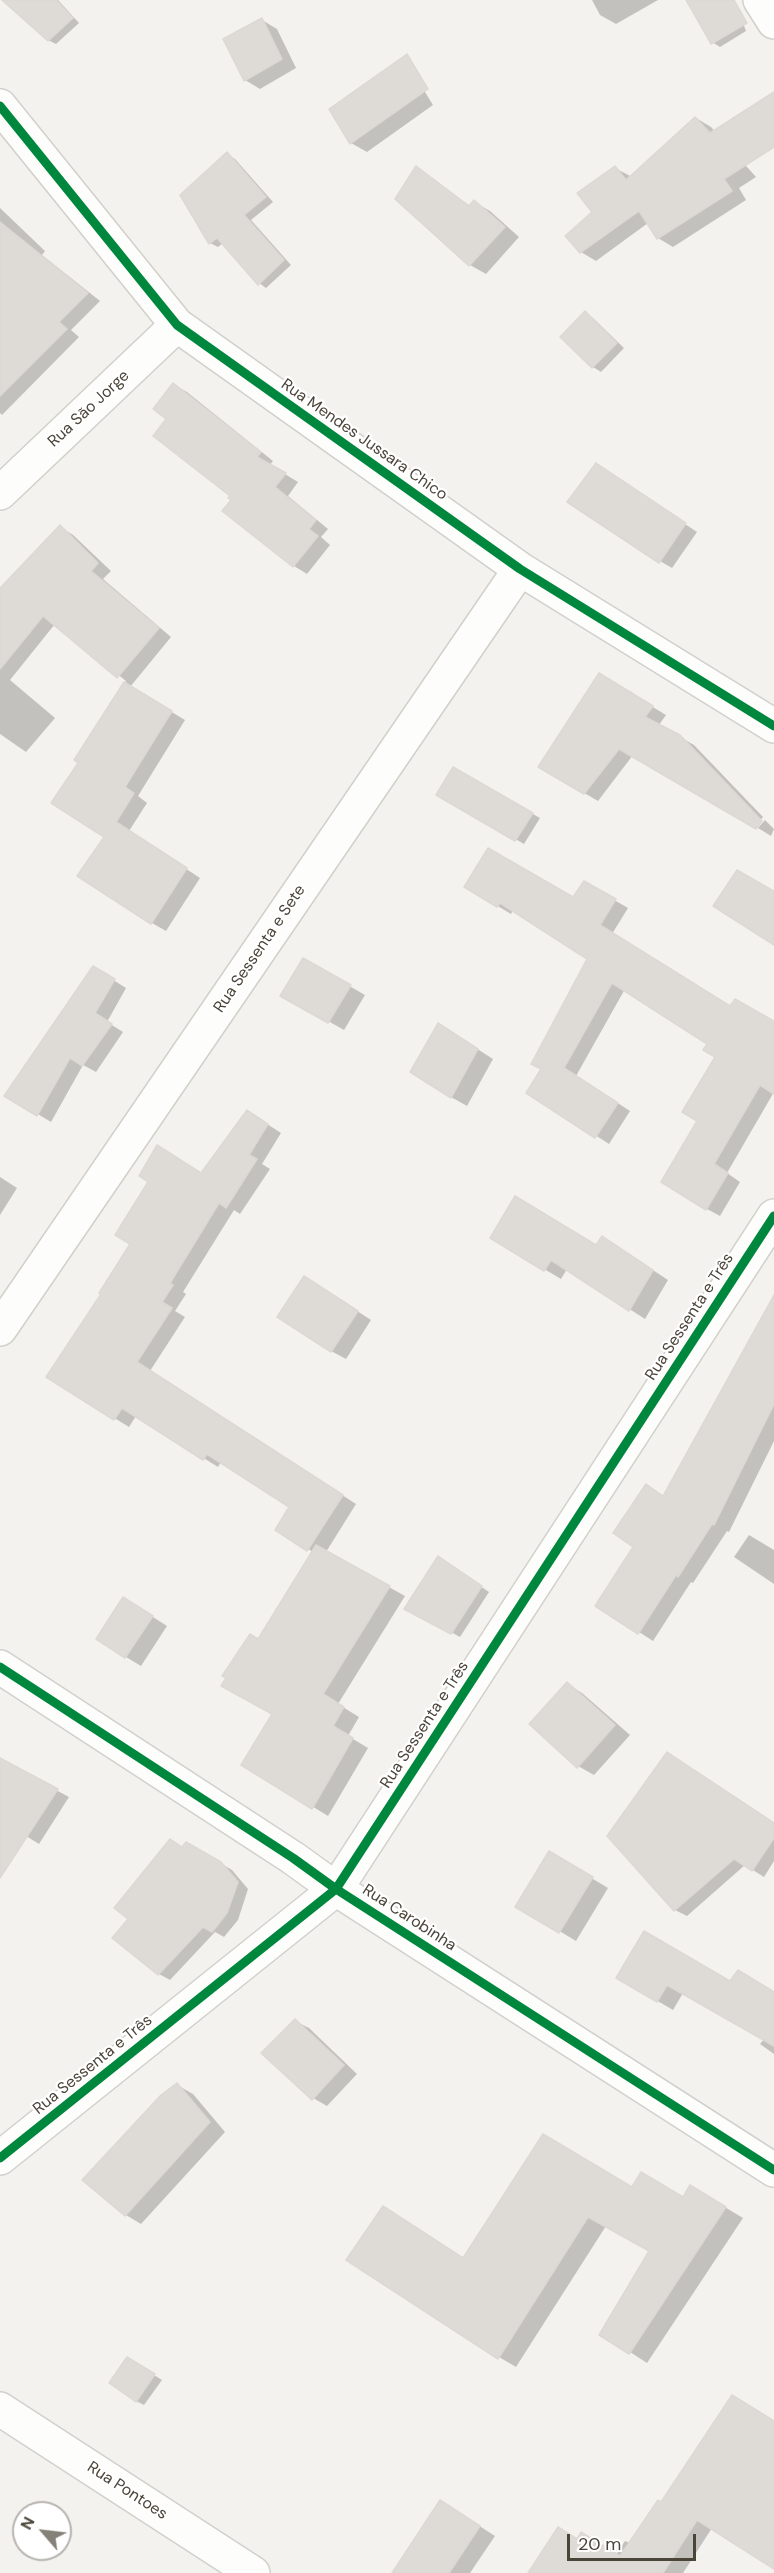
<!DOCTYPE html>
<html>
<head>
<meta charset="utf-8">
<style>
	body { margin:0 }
	#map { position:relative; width:774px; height:2573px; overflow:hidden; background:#f4f2ee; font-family:"DM Sans",sans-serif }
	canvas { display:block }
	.north { position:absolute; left:12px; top:2501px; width:60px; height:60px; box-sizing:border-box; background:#fff; border:2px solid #b7b4b0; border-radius:50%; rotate:298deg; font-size:16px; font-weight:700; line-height:24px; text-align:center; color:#4b4439 }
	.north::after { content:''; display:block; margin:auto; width:21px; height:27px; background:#868178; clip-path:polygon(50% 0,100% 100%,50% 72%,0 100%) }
	.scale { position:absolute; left:567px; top:2534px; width:129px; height:27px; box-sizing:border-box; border:3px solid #4b4439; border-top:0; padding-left:8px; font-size:18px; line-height:21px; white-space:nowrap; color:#4b4439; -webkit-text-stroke:4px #fff; paint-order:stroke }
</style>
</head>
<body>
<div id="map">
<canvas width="774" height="2573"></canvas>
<div class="north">N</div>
<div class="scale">20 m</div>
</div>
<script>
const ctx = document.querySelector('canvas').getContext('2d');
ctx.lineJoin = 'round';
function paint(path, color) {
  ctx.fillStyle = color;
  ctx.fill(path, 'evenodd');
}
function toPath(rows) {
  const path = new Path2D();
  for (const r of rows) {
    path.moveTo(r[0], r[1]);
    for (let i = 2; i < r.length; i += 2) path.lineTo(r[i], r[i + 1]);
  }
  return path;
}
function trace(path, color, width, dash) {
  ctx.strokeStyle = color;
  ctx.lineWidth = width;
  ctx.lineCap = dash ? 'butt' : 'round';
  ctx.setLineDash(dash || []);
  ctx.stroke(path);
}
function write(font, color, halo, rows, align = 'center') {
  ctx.font = font + ' "DM Sans",sans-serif';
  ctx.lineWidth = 4.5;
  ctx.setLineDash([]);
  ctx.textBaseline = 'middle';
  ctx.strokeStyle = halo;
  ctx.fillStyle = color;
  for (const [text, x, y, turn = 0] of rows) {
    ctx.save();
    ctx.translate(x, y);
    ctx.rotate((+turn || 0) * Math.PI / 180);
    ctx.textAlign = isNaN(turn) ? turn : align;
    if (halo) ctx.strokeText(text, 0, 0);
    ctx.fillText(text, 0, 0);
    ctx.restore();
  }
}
const shadow = toPath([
	[25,0,58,0,79,23,56,44,48,40],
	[592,0,658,0,616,24,600,15],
	[710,0,734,0,746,31,720,47,712,42],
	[262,20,277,29,296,68,260,89,245,80],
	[417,79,433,105,367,152,351,143],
	[696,118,711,127,756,177,739,188,746,200,673,247,658,238,648,223,596,261,581,252,615,168,632,177],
	[227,154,235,159,273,202,251,220,291,265,266,288,259,283,223,243,218,247,210,243],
	[417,168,470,206,474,202,490,211,519,237,486,274,470,265,397,198],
	[0,208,45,251,42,255,100,301,71,330,79,337,2,415,0,413],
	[585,313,593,318,624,348,601,372,593,367,562,337],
	[174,385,187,392,273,461,270,465,298,482,288,496,328,529,321,537,330,545,307,574,294,566,224,511,233,500,232,495,168,418],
	[607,472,697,532,672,568,660,561],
	[60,527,73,535,111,571,103,579,171,637,130,687,185,720,138,796,147,803,129,831,200,878,166,931,152,923,106,837,80,763,76,759,126,681,55,624,10,680,55,718,26,752,0,734,0,590],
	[600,675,666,715,659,725,694,745,763,817,755,827,633,755,598,801,540,767],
	[453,769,540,818,524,844,438,794],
	[765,820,774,829,771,836,758,828],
	[585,883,628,908,612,934,731,1008,774,1023,774,1092,727,1173,740,1182,720,1216,707,1209,699,1121,717,1057,709,1043,625,989,576,1076,630,1111,609,1144,529,1092,543,1069,589,959,513,910,511,914,466,887,574,899],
	[304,960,365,995,344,1030,282,995],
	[94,968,126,988,107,1022,123,1032,96,1072,83,1065,51,1122,6,1095],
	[454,1034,493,1059,467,1106,451,1097],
	[261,1120,281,1133,262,1164,270,1169,240,1214,234,1210,183,1292,186,1294,175,1311,185,1317,150,1371,356,1504,326,1552,405,1596,338,1704,359,1717,348,1736,368,1748,328,1816,243,1764,274,1714,228,1678,259,1641,313,1552,277,1529,291,1507,221,1462,218,1467,136,1416,129,1427,48,1377,202,1174],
	[0,1177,17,1188,0,1215],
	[492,1238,618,1247,668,1280,645,1319,567,1269,561,1279],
	[319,1286,371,1320,346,1359,331,1351],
	[774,1335,774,1441,729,1532,727,1531,693,1583,691,1582,653,1641,639,1632,635,1546,646,1486,664,1497],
	[749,1535,774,1550,774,1584,734,1557],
	[446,1563,489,1592,460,1637,406,1608],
	[139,1608,167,1626,141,1666,126,1657],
	[567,1684,582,1693,630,1735,594,1775,578,1766],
	[0,1760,69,1797,39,1844,0,1820],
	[774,1823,774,1861,764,1877,745,1865,687,1916,675,1910],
	[187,1844,232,1870,248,1889,238,1920,224,1937,215,1932,170,1980,159,1974,130,1918],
	[550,1853,608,1888,576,1941,518,1906],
	[618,1978,731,1983,774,1993,774,2054,760,2044,764,2039,683,1993,673,2010],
	[295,2021,309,2028,357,2074,327,2106,313,2098],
	[177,2085,193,2094,225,2132,141,2224,126,2215],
	[633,2189,684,2199,708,2197,743,2218,647,2363,630,2352,651,2251,606,2226,516,2367,499,2357,464,2259],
	[128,2359,162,2380,144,2405,136,2401],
	[774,2422,774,2568,712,2528,683,2573,530,2573,612,2561,625,2541,630,2543,662,2504],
	[456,2511,495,2536,470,2573,407,2573]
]);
const building = toPath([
	[2,0,56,0,73,18,48,41,2,0],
	[686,0,734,0,747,23,711,44,686,0],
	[262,18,282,59,244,81,223,39,262,18],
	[407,54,428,89,350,144,329,109,407,54],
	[774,92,774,147,724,179,732,191,657,239,639,211,580,253,565,236,592,212,577,193,615,166,626,180,695,117,710,133,774,92],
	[227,152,266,197,244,215,284,260,258,285,217,238,209,244,180,195,227,152],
	[416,166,469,206,474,200,505,227,469,266,395,199,416,166],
	[0,222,88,293,59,322,67,329,0,396,0,222],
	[585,311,617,343,592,368,560,337,585,311],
	[173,383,261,452,257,457,286,473,275,487,316,520,309,529,318,536,293,567,222,511,231,500,228,498,230,496,153,436,166,419,153,409,173,383],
	[596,463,686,523,659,563,567,502,596,463],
	[60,525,98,563,91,571,159,628,117,678,43,616,0,669,0,588,60,525],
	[599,673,653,706,645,717,680,735,762,821,756,829,619,749,584,794,538,767,599,673],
	[124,682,172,711,125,787,134,793,116,822,187,868,151,924,77,876,104,837,51,803,78,763,74,760,124,682],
	[453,767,533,813,515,841,436,795,453,767],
	[488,848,573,897,584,881,616,899,600,925,730,1006,735,999,774,1021,774,1094,760,1085,714,1164,728,1173,706,1210,661,1182,697,1121,682,1112,715,1057,703,1050,707,1044,612,983,564,1068,618,1103,595,1138,526,1093,541,1069,531,1064,587,959,500,903,497,907,464,887,488,848],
	[737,870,774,891,774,945,713,906,737,870],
	[303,958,351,985,328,1023,280,996,303,958],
	[93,966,115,979,95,1013,112,1024,82,1066,70,1058,37,1116,4,1096,93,966],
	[438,1023,478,1049,451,1098,410,1072,438,1023],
	[247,1110,268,1124,249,1155,257,1159,226,1208,219,1203,170,1283,173,1285,162,1302,172,1308,137,1362,343,1495,307,1551,275,1530,289,1507,207,1454,203,1460,122,1408,114,1420,46,1377,101,1294,99,1293,130,1244,115,1235,148,1182,139,1176,157,1145,201,1173,247,1110],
	[515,1196,596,1245,602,1236,653,1270,629,1311,551,1260,544,1271,490,1238,515,1196],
	[304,1276,358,1311,331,1352,277,1317,304,1276],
	[774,1295,774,1404,714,1525,712,1524,678,1577,676,1575,638,1634,595,1606,633,1547,613,1533,646,1484,663,1496,774,1295],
	[316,1545,390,1586,323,1694,344,1707,333,1726,353,1738,312,1809,241,1765,272,1714,221,1686,226,1678,222,1676,250,1634,258,1639,316,1545],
	[438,1556,482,1586,451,1634,404,1609,438,1556],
	[123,1597,153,1616,125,1658,96,1639,123,1597],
	[567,1682,615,1725,577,1768,529,1724,567,1682],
	[667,1752,774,1823,774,1838,752,1871,734,1859,674,1911,607,1836,667,1752],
	[0,1758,58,1789,0,1878,0,1758],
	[170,1839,182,1847,186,1842,221,1862,238,1882,227,1913,212,1932,203,1927,158,1975,112,1938,128,1919,114,1908,170,1839],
	[549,1851,593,1877,559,1933,515,1907,549,1851],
	[644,1931,730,1981,738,1970,774,1992,774,2046,667,1985,657,2002,616,1978,644,1931],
	[295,2019,344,2065,312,2100,261,2053,295,2019],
	[177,2083,210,2122,125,2216,82,2180,161,2095,177,2083],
	[543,2134,632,2187,641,2172,683,2197,690,2185,726,2207,629,2354,599,2335,649,2251,588,2217,498,2359,346,2260,383,2206,463,2258,543,2134],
	[127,2357,155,2374,136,2402,109,2383,127,2357],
	[732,2395,774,2421,774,2569,697,2520,663,2573,528,2573,558,2527,577,2539,581,2532,620,2556,658,2500,661,2502,732,2395],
	[440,2500,480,2526,449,2573,392,2573,440,2500]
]);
const minor = toPath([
	[760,0,774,22],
	[0,106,177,325,520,569,774,726],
	[0,493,177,325],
	[0,1329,520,569],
	[0,1667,293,1858,336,1889],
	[0,2409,253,2573]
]);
const tertiary = toPath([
	[336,1889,774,2170],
	[0,2158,336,1889,774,1216]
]);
const cycleway = toPath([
	[0,106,177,325,520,569,774,726],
	[0,1667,293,1858,336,1889,774,2170],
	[0,2158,336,1889,774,1216]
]);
const streetNames = [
	["Rua São Jorge",89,409,-43],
	["Rua Mendes Jussara Chico",364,440,35],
	["Rua Sessenta e Sete",260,949,-56],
	["Rua Sessenta e Três",690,1317,-57],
	["Rua Sessenta e Três",425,1725,-57],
	["Rua Carobinha",409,1918,33],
	["Rua Sessenta e Três",93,2065,-39],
	["Rua Pontoes",127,2491,33]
];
paint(shadow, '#0003');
paint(building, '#dedbd6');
trace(building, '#dcd9d4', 1.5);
trace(minor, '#d2d0cb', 36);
trace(tertiary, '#d2d0cb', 36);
trace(minor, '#fdfdfc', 33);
trace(tertiary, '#fdfdfc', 33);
trace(cycleway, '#00873e', 9);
write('16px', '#4b4439', '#fff', streetNames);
</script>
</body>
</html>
